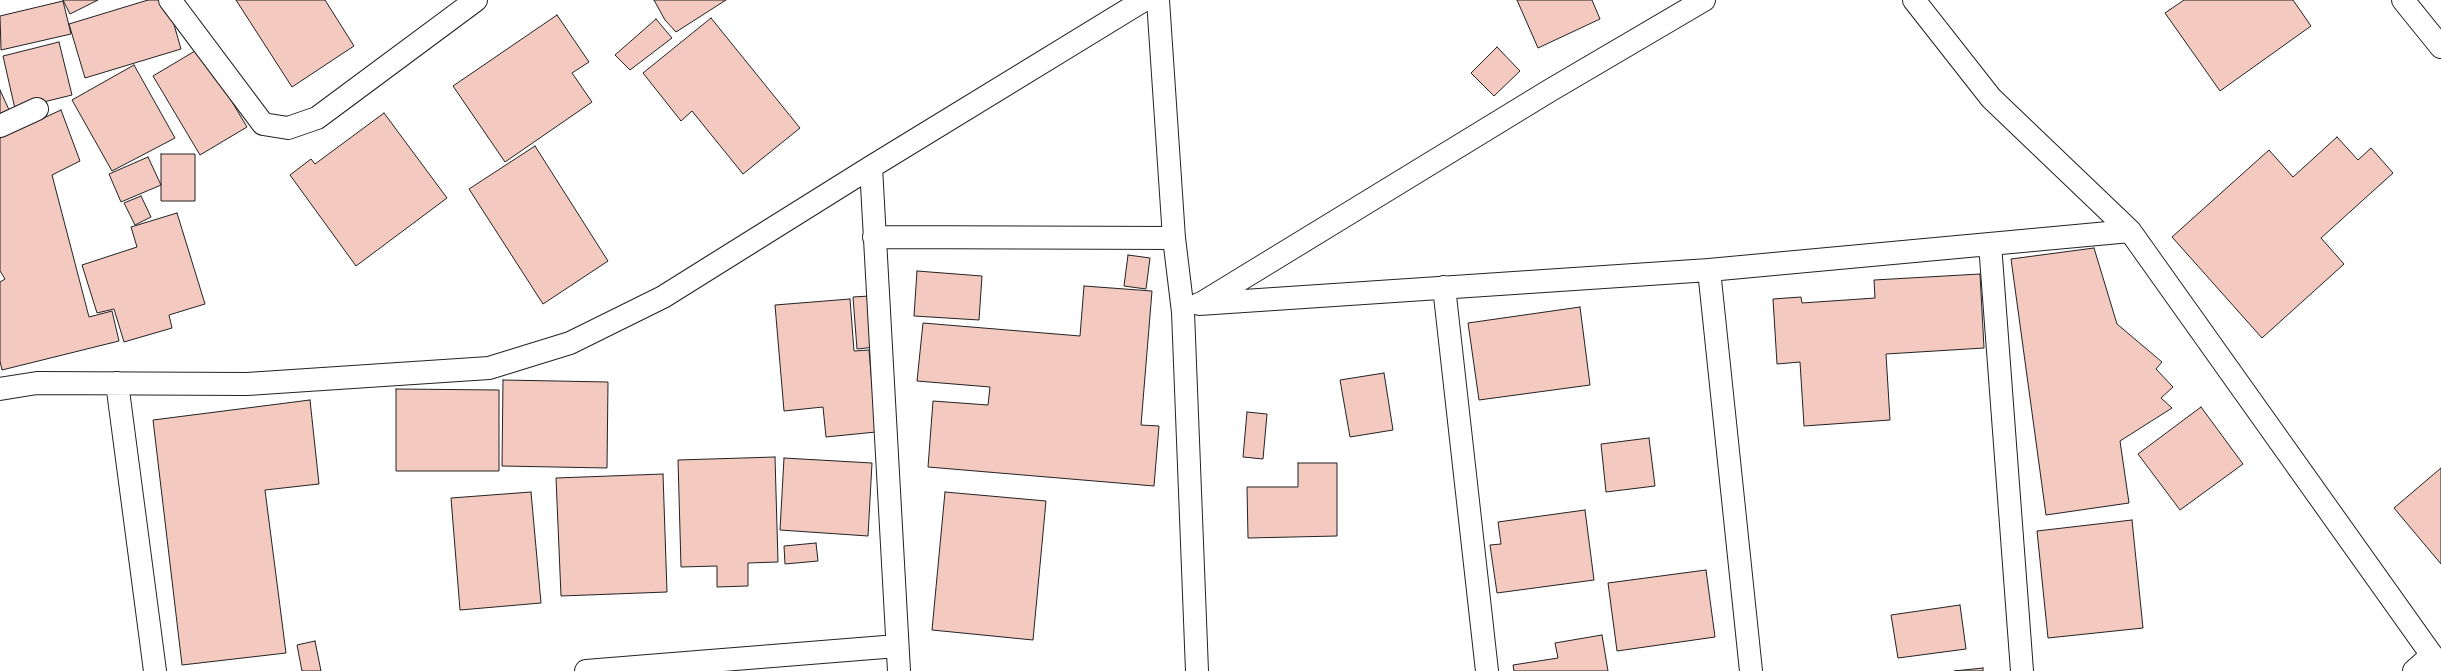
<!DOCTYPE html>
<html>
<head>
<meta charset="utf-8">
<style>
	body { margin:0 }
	canvas { display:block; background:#fff }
</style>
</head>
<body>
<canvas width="2441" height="671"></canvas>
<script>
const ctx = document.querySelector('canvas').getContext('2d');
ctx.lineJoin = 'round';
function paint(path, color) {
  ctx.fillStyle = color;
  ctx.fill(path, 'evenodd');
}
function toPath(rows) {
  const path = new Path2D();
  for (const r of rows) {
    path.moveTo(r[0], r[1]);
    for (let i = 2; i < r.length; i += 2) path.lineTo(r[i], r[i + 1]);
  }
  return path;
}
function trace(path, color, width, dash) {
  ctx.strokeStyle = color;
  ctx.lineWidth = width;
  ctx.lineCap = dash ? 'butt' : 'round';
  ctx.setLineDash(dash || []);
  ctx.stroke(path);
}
const building = toPath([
	[63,0,98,0,70,14,63,0],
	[148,0,167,0,181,49,85,78,69,24,148,0],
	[236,0,325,0,354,46,292,87,236,0],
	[654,0,726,0,676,32,665,20,654,0],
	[1517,0,1592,0,1600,19,1538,48,1517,0],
	[2184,0,2293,0,2311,26,2220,91,2165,13,2184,0],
	[63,1,71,34,1,50,0,16,63,1],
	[557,15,589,62,572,73,592,102,505,162,453,86,557,15],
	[711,18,800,128,743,174,692,111,681,121,643,73,711,18],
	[656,19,672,38,630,70,615,55,656,19],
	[59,42,72,95,15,109,3,56,59,42],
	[1497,47,1520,71,1494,96,1471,73,1497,47],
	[200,48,247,127,200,155,153,76,200,48],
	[134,65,175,138,112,171,72,100,134,65],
	[0,90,10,112,0,117,0,90],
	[61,110,80,161,52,175,89,317,112,311,119,341,2,370,0,361,0,282,5,279,0,271,0,138,61,110],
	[384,113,447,198,356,266,290,175,311,159,315,164,384,113],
	[2337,137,2358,160,2371,148,2393,173,2321,238,2344,264,2262,338,2172,237,2269,150,2293,177,2337,137],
	[535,146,608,261,543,304,469,189,535,146],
	[161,154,195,154,195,201,161,201,161,154],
	[148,157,161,185,121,202,109,174,148,157],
	[141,196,151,217,135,225,124,203,141,196],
	[177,213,205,304,169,315,172,328,124,342,114,309,97,313,82,265,137,247,131,227,177,213],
	[2094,248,2117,324,2162,362,2156,369,2173,387,2161,398,2172,408,2120,441,2129,503,2046,515,2011,259,2094,248],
	[1128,255,1150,258,1146,289,1124,286,1128,255],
	[917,271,982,276,979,320,914,316,917,271],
	[1980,274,1984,348,1886,354,1890,420,1804,426,1800,362,1777,364,1773,299,1801,297,1802,303,1875,298,1874,280,1980,274],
	[1084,286,1152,291,1141,425,1159,426,1154,486,928,467,933,401,988,405,990,387,917,381,923,323,1080,336,1084,286],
	[870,296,875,347,857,349,853,297,870,296],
	[850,299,854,351,869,350,876,432,826,437,823,407,784,411,775,305,850,299],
	[1580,307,1590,385,1479,400,1468,323,1580,307],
	[1384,373,1393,430,1350,437,1340,380,1384,373],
	[503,380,608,382,607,468,502,466,503,380],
	[396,389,499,390,499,471,396,471,396,389],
	[310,400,319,484,265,490,286,653,182,665,153,420,310,400],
	[2201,407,2243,464,2180,510,2138,454,2201,407],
	[1247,412,1267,414,1263,459,1243,457,1247,412],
	[1649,438,1655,486,1606,492,1601,444,1649,438],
	[775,457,778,562,748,563,748,586,717,587,717,566,681,567,678,460,775,457],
	[784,458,872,463,868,536,780,530,784,458],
	[1298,463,1337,463,1337,536,1248,538,1247,487,1298,487,1298,463],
	[2441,468,2441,564,2394,508,2441,468],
	[663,474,667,592,561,596,556,478,663,474],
	[531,492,541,603,460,610,451,498,531,492],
	[945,492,1046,501,1033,640,932,630,945,492],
	[1585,510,1594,580,1497,593,1490,545,1501,544,1498,522,1585,510],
	[2132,520,2143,628,2048,638,2037,531,2132,520],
	[816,543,818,561,785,564,784,546,816,543],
	[1706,570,1715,637,1617,651,1608,583,1706,570],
	[1960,605,1966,649,1898,658,1891,615,1960,605],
	[1602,635,1608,671,1514,671,1513,665,1558,658,1555,643,1602,635],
	[315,641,321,671,302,671,297,645,315,641],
	[1983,668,1983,671,1954,671,1983,668]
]);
const minor = toPath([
	[170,0,263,124,288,128,317,118,476,0],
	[1158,0,1174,238,1183,312,1197,671],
	[1914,0,1991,98,2130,231,2441,668],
	[0,126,37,109],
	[871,167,899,671],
	[874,237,1174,238],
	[1990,244,2022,671],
	[1709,270,1751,671],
	[1444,287,1487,671],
	[1202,303,1549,91,1704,0],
	[1199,304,1709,270,2130,231],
	[117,383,155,671],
	[0,389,37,383,247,384,489,368,570,343,663,297,871,167,1144,0],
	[586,671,897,646],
	[2414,671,2432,655]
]);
const primary = toPath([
	[2403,0,2441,47]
]);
paint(building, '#f3c9c0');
trace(building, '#222', 1);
trace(minor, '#222', 24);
trace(primary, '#222', 24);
trace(minor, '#fff', 22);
trace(primary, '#fff', 22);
</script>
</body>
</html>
